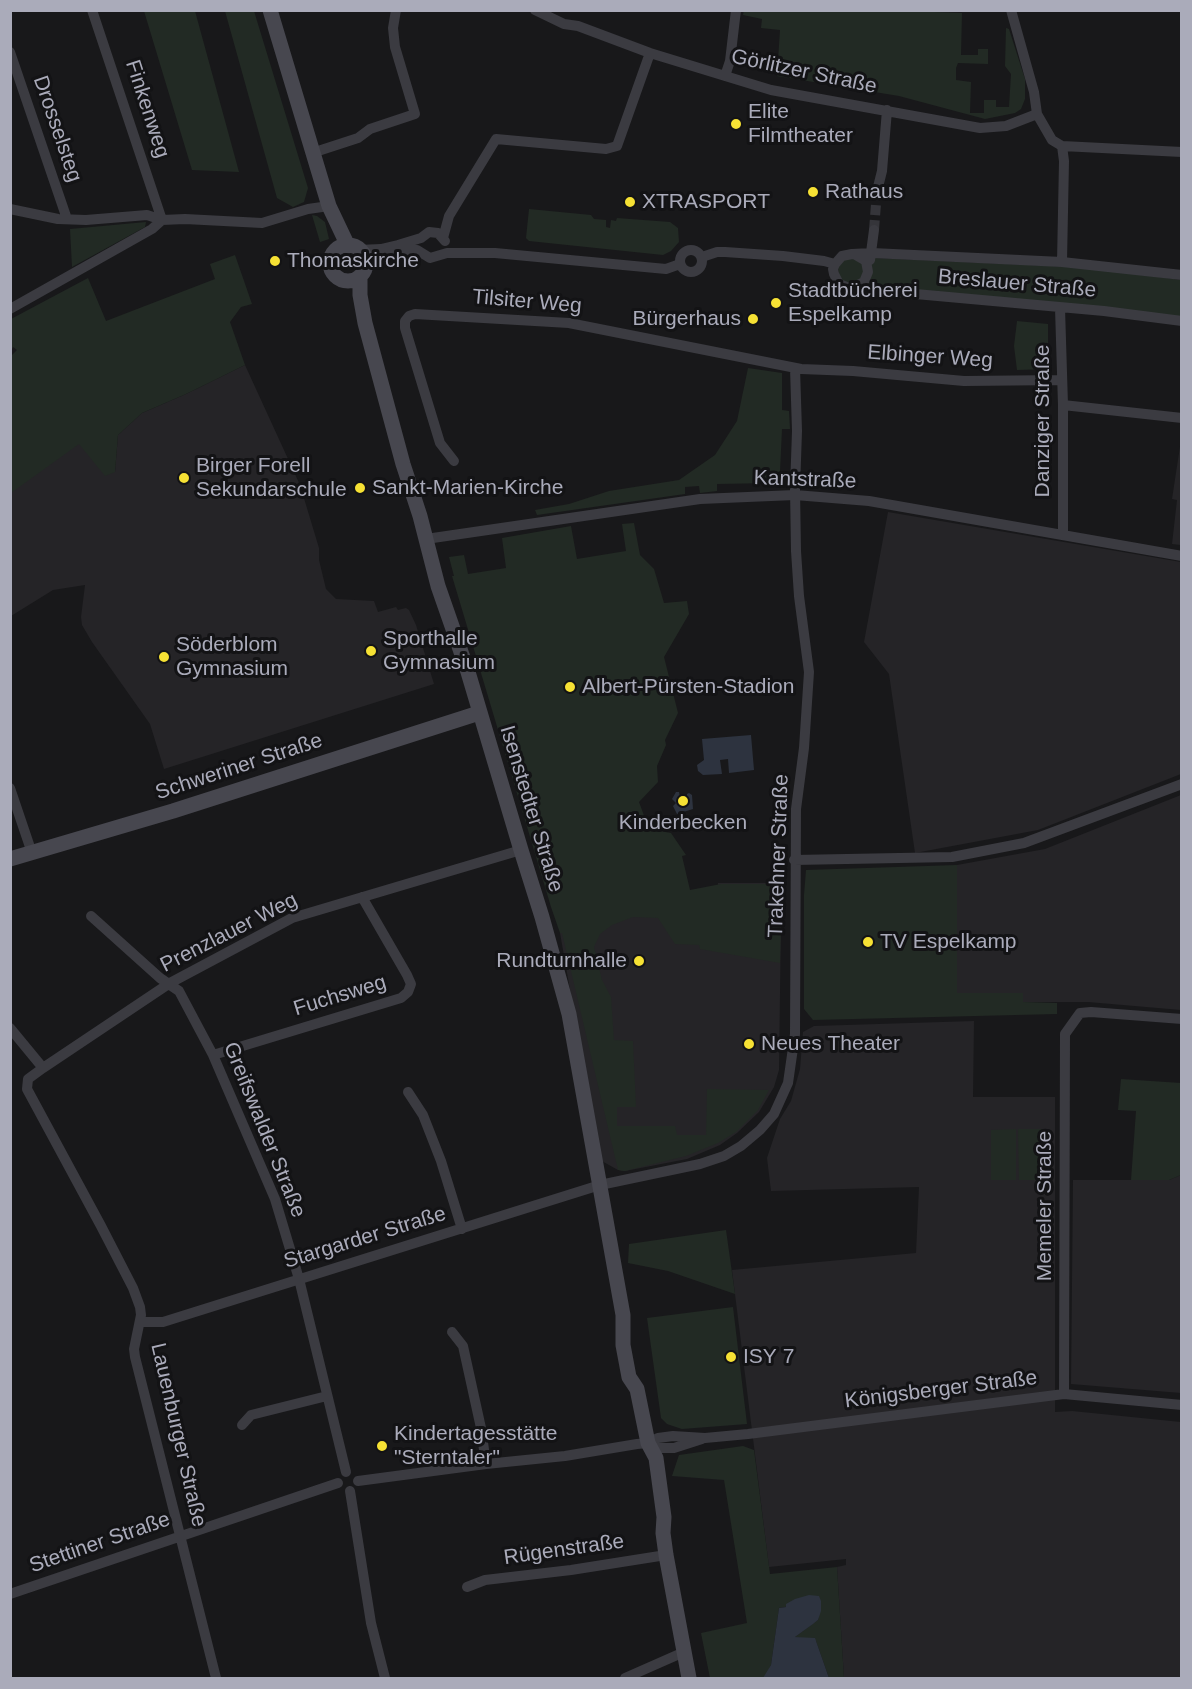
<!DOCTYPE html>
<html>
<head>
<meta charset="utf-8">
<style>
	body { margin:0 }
	#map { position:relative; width:1192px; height:1689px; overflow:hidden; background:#18181a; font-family:Helvetica,sans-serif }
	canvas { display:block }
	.frame { position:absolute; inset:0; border:12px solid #aaabba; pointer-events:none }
</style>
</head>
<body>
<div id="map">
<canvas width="1192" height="1689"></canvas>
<div class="frame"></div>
</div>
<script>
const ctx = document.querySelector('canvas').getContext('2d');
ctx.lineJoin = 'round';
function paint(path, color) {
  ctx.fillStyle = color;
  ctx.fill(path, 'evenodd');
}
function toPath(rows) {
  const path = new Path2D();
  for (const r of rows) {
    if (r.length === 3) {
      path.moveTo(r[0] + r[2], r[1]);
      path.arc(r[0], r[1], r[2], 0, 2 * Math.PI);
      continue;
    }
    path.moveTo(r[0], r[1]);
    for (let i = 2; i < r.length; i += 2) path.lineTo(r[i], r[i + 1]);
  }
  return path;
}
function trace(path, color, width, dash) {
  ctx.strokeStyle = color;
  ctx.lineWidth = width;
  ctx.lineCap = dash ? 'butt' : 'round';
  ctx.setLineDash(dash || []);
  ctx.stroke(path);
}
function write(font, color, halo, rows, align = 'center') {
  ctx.font = font + ' Helvetica,sans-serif';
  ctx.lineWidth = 6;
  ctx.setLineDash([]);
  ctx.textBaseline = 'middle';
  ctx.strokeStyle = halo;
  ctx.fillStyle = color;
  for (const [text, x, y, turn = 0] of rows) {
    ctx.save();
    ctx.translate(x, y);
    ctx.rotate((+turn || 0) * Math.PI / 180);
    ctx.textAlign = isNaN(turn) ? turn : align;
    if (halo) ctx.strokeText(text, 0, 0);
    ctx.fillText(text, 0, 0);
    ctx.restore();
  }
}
const built = toPath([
	[245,365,300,485,319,548,319,560,326,589,336,599,374,601,378,612,396,607,398,610,406,608,409,610,416,625,434,684,164,769,150,724,92,642,82,625,81,617,85,585,53,590,11,616,11,434,52,406,115,472,118,435,142,413,186,394],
	[1181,440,1181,545,1172,544,1177,500,1172,499],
	[888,512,1181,562,1181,774,1038,830,915,853,889,674,864,642],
	[1181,795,1181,1010,1088,1002,1023,1002,1022,993,957,993,957,865,1045,849],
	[718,883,786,883,781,917,779,1070,774,1087,759,1112,737,1133,720,1145,687,1159,625,1171,618,1170,600,1160,560,933,622,908,718,887],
	[974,1021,973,1097,1055,1097,1055,1412,1072,1411,1181,1422,1181,1678,844,1678,837,1567,846,1565,846,1559,769,1567,732,1270,916,1253,919,1187,771,1191,767,1158,780,1119,791,1101,800,1069,803,1032,814,1026],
	[1181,1175,1181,1393,1071,1384,1073,1180,1169,1180]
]);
const green = toPath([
	[744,10,934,10,935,12,962,13,961,55,978,55,978,49,988,49,988,64,958,63,956,68,956,80,971,82,970,113,984,113,984,100,996,100,996,107,1009,107,1011,74,1005,66,1006,28,1009,29,1025,79,1025,99,1021,109,1015,113,985,119,899,96,777,76,780,30,761,28,762,19,743,15],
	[144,11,195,11,239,172,192,170],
	[225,11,254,11,308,188,304,202,293,207,277,198],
	[529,209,591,215,594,219,606,220,606,227,610,228,611,220,616,221,617,218,670,222,678,228,679,242,671,251,663,255,529,241,526,238],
	[312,215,317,216,325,222,329,239,320,242],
	[146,222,145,227,72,267,70,229],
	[235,255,252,304,241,307,230,322,245,365,186,394,142,413,118,435,115,472,105,476,79,444,11,493,10,357,17,350,13,347,11,351,11,319,88,278,106,321,215,279,210,264],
	[875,258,1095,268,1181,280,1181,317,849,285,839,278,838,266,846,259],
	[1017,321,1048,324,1048,369,1017,370,1014,346],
	[748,368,782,373,782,410,789,411,790,429,782,429,780,471,790,473,790,486,776,486,773,483,717,484,717,491,700,493,699,486,685,487,685,494,537,515,535,510,569,504,609,491,679,480,715,455,737,421],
	[634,523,640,555,654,569,664,603,687,601,689,614,664,657,678,713,665,740,666,745,657,766,658,782,639,802,649,829,671,833,686,855,682,856,690,890,721,884,782,884,782,891,780,963,700,949,699,945,675,944,658,918,633,917,612,925,600,934,594,947,602,980,611,997,614,1040,633,1041,636,1107,617,1107,617,1126,675,1126,677,1135,706,1135,707,1089,769,1090,758,1110,736,1132,718,1143,686,1156,625,1171,618,1170,562,933,560,933,551,907,452,576,454,576,449,557,464,555,468,574,506,568,502,538,571,526,577,559,626,551,622,524],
	[957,865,957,993,1023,993,1023,1002,1057,1003,1057,1014,813,1020,804,1009,804,895,806,870],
	[1121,1079,1181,1083,1181,1175,1169,1180,1131,1180,1136,1111,1118,1110],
	[1016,1129,1016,1180,991,1180,991,1130],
	[1018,1129,1043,1129,1044,1180,1019,1180],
	[726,1230,735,1294,668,1271,628,1263,629,1244],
	[733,1307,747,1424,682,1429,667,1424,661,1418,647,1318],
	[743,1446,754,1450,770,1574,837,1567,844,1678,829,1678,816,1641,795,1637,818,1620,821,1601,779,1608,771,1665,765,1678,710,1678,701,1633,747,1623,724,1480,672,1476,679,1455]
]);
const water = toPath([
	[751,735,754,770,729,773,728,759,720,760,722,774,703,775,698,771,697,765,704,760,702,739],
	[676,792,679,792,680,797,687,796,687,794,689,793,692,795,693,809,677,814,673,806,676,803,672,799],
	[809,1595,819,1596,821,1601,821,1611,818,1620,813,1624,795,1637,815,1638,829,1678,763,1678,771,1665,779,1608,786,1607,786,1604,795,1599]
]);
const streetTunnel = toPath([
	[874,230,877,191]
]);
const street = toPath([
	[92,10,162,220],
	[535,10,564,24,578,26,650,53,771,90,980,128,1006,126,1037,114],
	[1011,10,1034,92,1037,114,1052,140,1062,146,1182,152],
	[10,52,67,219],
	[725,76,730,61,736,10],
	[1062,146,1064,161,1062,262],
	[312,153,358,138,370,129,415,114,395,47,393,28,396,10],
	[877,191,882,171,887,110],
	[10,209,58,219,86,220,147,215,162,220],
	[443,238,449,216,496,139,606,149,617,146,650,53],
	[691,261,11],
	[359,250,381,249,398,245,421,238,429,232,438,233,445,241],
	[702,257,717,252,725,252,783,256,824,261,835,264],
	[870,260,874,230],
	[365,267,383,258,411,250,417,250,430,258,447,253,495,253,666,269,680,264],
	[1182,275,1062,262,872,253,852,254,842,256,835,264,833,269,834,274,839,284,849,288,1104,311,1182,321],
	[852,288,864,282,868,272,866,261,854,254],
	[1060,308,1063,405,1063,535],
	[10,309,152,229,162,220,185,219,262,223,308,209,329,206],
	[1063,405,1182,418],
	[454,461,440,443,405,328,405,321,409,316,415,314,569,323,801,369,853,371,964,381,1062,380],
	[426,539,700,499,795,495,869,501,1182,556],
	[10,788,32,853],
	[794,860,952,857,1024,843,1182,784],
	[91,916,160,978,179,991,213,1055,275,1199,299,1279,346,1472],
	[10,1028,43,1068,28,1079,27,1089,101,1226,133,1288,140,1307,141,1315,134,1349,135,1357,216,1678],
	[213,1055,401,998,408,992,411,984,407,975,362,897],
	[43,1068,170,983,292,918,521,850],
	[408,1092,423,1115,441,1161,462,1229],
	[140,1322,163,1322,600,1185,700,1164,724,1156,741,1146,760,1130,774,1114,788,1083,795,1034,796,809,804,748,809,672,799,596,796,551,795,489,797,431,795,368],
	[452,1332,463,1346,481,1428,486,1464],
	[1064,1394,1065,1034,1080,1013,1091,1012,1182,1019],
	[242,1425,251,1415,327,1396],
	[648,1443,658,1438,673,1436,705,1438,748,1434,1064,1394,1182,1405],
	[358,1481,486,1464,565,1456,637,1444,648,1443,660,1448,674,1448,702,1439],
	[350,1491,371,1623,385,1678],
	[467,1587,485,1580,571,1570,666,1555],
	[10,1594,338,1483],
	[625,1678,684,1652]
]);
const secondary = toPath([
	[270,10,329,206,348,246],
	[348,263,18],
	[360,276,360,295,365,323,403,464,420,516,438,586,468,672,521,850,542,917,569,1014,623,1315,623,1345,629,1377,637,1389,648,1443,656,1458,664,1517,663,1533,666,1555,689,1678],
	[10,859,173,811,479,713]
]);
const markers = [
	[736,124,6,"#f6e134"],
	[813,192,6,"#f6e134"],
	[630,202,6,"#f6e134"],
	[275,261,6,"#f6e134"],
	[776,303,6,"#f6e134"],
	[753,319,6,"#f6e134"],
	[184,478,6,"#f6e134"],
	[360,488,6,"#f6e134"],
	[371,651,6,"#f6e134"],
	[164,657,6,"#f6e134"],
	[570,687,6,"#f6e134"],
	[683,801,6,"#f6e134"],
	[868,942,6,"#f6e134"],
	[639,961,6,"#f6e134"],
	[749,1044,6,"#f6e134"],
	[731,1357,6,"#f6e134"],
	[382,1446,6,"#f6e134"]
];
const streetNames = [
	["Görlitzer Straße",804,72,12],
	["Finkenweg",147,109,72],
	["Drosselsteg",57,129,71],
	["Breslauer Straße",1017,284,5],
	["Tilsiter Weg",527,302,5],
	["Elbinger Weg",930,357,4],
	["Danziger Straße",1043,421,-90],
	["Kantstraße",805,480,2],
	["Schweriner Straße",239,767,-18],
	["Isenstedter Straße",531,809,73],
	["Trakehner Straße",779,856,-88],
	["Prenzlauer Weg",229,933,-27],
	["Fuchsweg",340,996,-17],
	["Greifswalder Straße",264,1130,68],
	["Memeler Straße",1045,1206,-90],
	["Stargarder Straße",365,1238,-17],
	["Königsberger Straße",941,1390,-7],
	["Lauenburger Straße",178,1435,77],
	["Stettiner Straße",100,1543,-19],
	["Rügenstraße",564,1550,-8]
];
const poiNames = [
	["Elite",748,112],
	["Filmtheater",748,136],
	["Rathaus",825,192],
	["XTRASPORT",642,202],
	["Thomaskirche",287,261],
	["Stadtbücherei",788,291],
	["Espelkamp",788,315],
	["Bürgerhaus",741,319,"right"],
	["Birger Forell",196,466],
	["Sekundarschule",196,490],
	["Sankt-Marien-Kirche",372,488],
	["Sporthalle",383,639],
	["Gymnasium",383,663],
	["Söderblom",176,645],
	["Gymnasium",176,669],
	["Albert-Pürsten-Stadion",582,687],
	["Kinderbecken",683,823,"center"],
	["TV Espelkamp",880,942],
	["Rundturnhalle",627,961,"right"],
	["Neues Theater",761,1044],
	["ISY 7",743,1357],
	["Kindertagesstätte",394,1434],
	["\"Sterntaler\"",394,1458]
];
paint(built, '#252427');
paint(green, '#222a24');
paint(water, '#2d333f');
trace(streetTunnel, '#35353a', 10, [10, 5]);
trace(street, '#3b3b41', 10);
trace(secondary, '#47474f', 15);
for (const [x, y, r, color] of markers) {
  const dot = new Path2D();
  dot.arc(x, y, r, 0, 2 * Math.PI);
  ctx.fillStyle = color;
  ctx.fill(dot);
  trace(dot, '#131315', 2);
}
write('21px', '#aaabba', '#131315', streetNames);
write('21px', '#aaabba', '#131315', poiNames, 'left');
</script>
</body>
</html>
